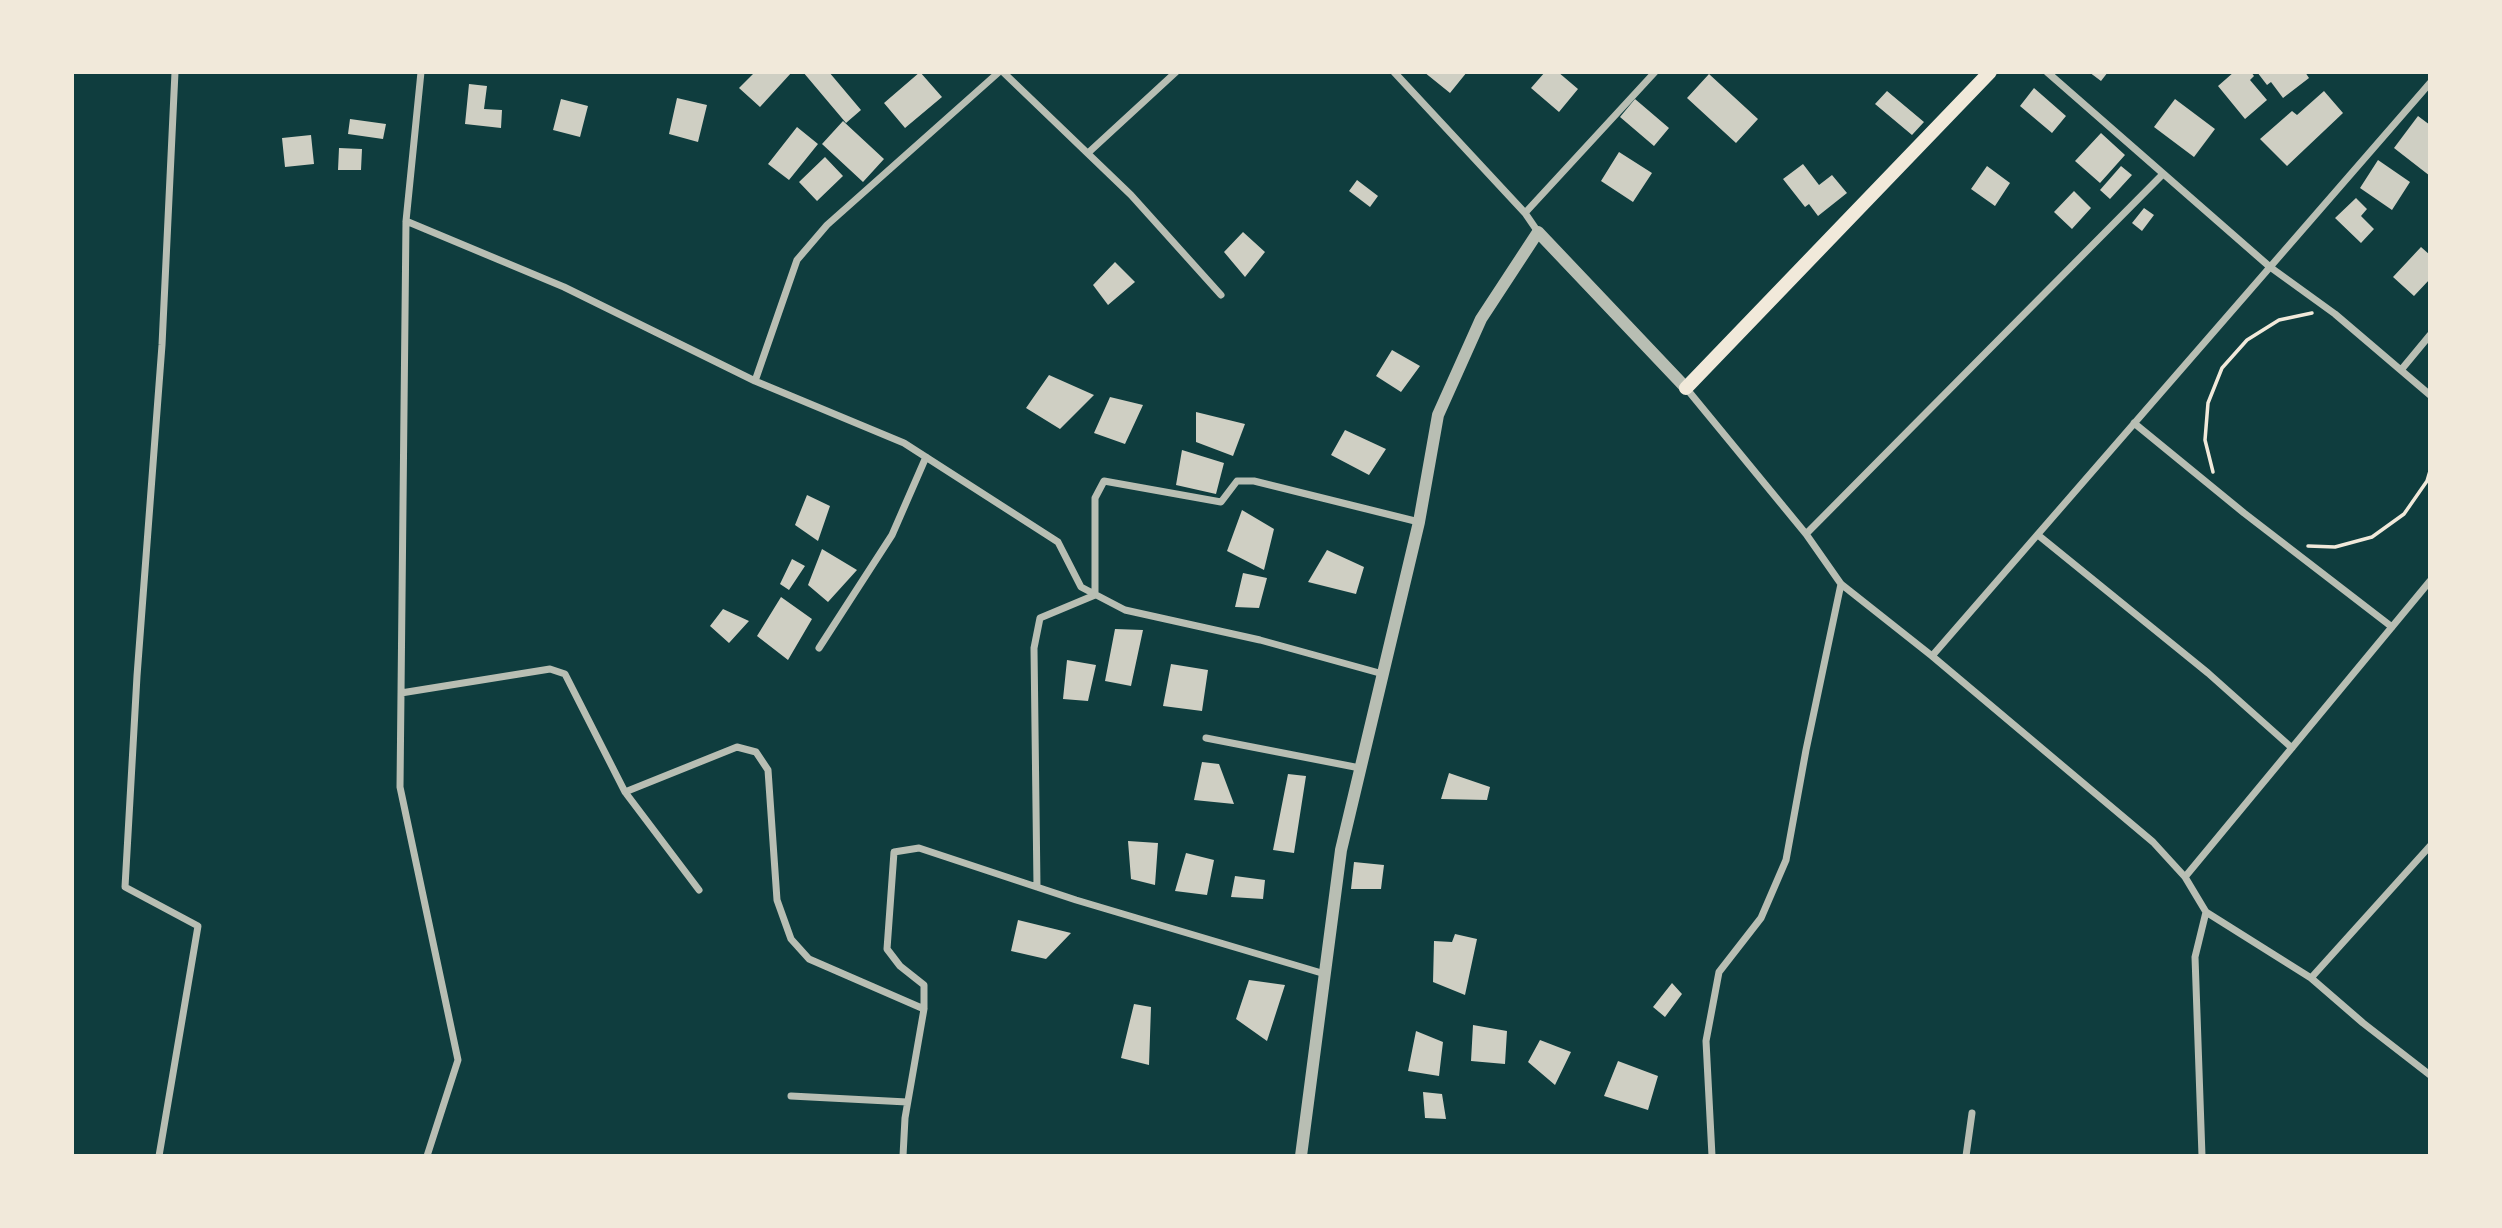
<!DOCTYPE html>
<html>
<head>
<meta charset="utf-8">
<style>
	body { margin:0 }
	#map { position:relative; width:2502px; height:1228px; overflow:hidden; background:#0f3d3e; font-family:Ubuntu,sans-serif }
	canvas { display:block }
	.frame { position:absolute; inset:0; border:74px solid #f1e9da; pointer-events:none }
</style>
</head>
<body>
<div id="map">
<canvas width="2502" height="1228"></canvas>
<div class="frame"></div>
</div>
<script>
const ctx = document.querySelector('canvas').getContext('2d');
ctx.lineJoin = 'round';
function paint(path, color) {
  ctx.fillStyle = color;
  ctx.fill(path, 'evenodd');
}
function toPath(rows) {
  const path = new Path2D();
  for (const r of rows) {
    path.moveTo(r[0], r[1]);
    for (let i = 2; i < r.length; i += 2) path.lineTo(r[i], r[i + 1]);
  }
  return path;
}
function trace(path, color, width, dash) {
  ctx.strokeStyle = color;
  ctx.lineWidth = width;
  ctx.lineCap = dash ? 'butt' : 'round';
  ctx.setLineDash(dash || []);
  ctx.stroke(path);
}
const building = toPath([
	[755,72,792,72,760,107,739,88],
	[803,72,829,72,861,110,846,123],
	[920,72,942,97,905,128,884,103],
	[1424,72,1467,72,1450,93],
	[1545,72,1558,72,1578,89,1559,112,1531,88],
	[2089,72,2108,72,2101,81],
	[2234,72,2251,72,2254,76,2250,80,2267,100,2245,119,2218,86],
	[2257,72,2305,72,2309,78,2283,98,2271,82,2267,85],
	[1709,74,1758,119,1736,143,1687,98],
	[469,84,487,86,484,109,502,110,501,128,465,124],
	[2034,88,2066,116,2052,133,2020,106],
	[1887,91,1924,122,1912,135,1875,104],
	[2324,91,2343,113,2287,166,2260,139,2292,111,2297,115],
	[677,98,707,105,698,142,669,134],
	[561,99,588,106,580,137,553,130],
	[1635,99,1669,128,1654,146,1620,117],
	[2175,99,2215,129,2194,157,2154,127],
	[2418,116,2430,125,2430,176,2394,148],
	[350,119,386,124,383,139,348,134],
	[843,121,884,159,863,182,822,144],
	[797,127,818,144,789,180,768,164],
	[2101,133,2125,155,2100,183,2075,161],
	[311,135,314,164,285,167,282,138],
	[339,148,362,149,361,170,338,170],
	[1619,152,1652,173,1633,202,1601,181],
	[825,157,843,176,817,201,799,182],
	[2378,160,2410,182,2392,210,2360,188],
	[1803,164,1819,185,1832,175,1847,193,1818,216,1809,204,1805,207,1783,179],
	[1987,166,2010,183,1995,206,1971,189],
	[2121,166,2132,175,2110,199,2100,190],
	[1357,180,1378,196,1370,207,1349,191],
	[2074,191,2091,208,2072,229,2054,212],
	[2356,198,2367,209,2361,216,2374,229,2361,243,2335,218],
	[2144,208,2154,215,2142,231,2132,223],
	[1243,232,1265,252,1245,277,1224,252],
	[2421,247,2430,255,2430,279,2414,296,2393,277],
	[1115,262,1135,282,1108,305,1093,285],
	[1392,350,1420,366,1401,392,1376,376],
	[1049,375,1094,395,1060,429,1026,408],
	[1110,397,1143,405,1125,444,1094,433],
	[1196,412,1245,424,1233,456,1196,442],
	[1345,430,1386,449,1369,475,1331,455],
	[1182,450,1224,463,1216,494,1176,485],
	[807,495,830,506,818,541,795,525],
	[1242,510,1274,529,1264,570,1227,551],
	[822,549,857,570,828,602,808,585],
	[1327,550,1364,567,1356,594,1308,582],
	[792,559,805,566,789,590,780,584],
	[1243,573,1267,578,1259,608,1235,607],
	[781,597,812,619,788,660,757,636],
	[723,609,749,621,729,643,710,626],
	[1115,629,1143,630,1131,686,1105,681],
	[1067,660,1096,665,1088,701,1063,699],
	[1171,664,1208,670,1202,711,1163,706],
	[1202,762,1219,764,1234,804,1194,800],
	[1449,773,1490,787,1487,800,1441,799],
	[1288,774,1306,776,1294,853,1273,850],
	[1128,841,1158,843,1155,885,1131,879],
	[1186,853,1214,860,1207,895,1175,891],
	[1354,862,1384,865,1381,889,1351,889],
	[1235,876,1265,880,1263,899,1231,897],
	[1018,920,1071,933,1046,959,1011,951],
	[1455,934,1477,939,1465,995,1433,982,1434,941,1452,942],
	[1249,980,1285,985,1267,1041,1236,1019],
	[1672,983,1682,994,1665,1017,1653,1007],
	[1134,1004,1151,1007,1149,1065,1121,1058],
	[1473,1025,1507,1031,1505,1064,1471,1061],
	[1416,1031,1443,1042,1439,1076,1408,1071],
	[1540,1040,1571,1052,1555,1085,1528,1062],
	[1618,1061,1658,1076,1648,1110,1604,1096],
	[1423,1092,1442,1094,1446,1119,1425,1118]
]);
const path = toPath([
	[2213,472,2205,440,2208,403,2222,368,2247,340,2279,320,2312,313],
	[2308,546,2335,547,2372,537,2404,514,2427,481,2430,471]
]);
const minor = toPath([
	[421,72,406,221,400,787,458,1060,427,1156],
	[1003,72,1131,195,1221,295],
	[1394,72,1525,213,1538,232],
	[2047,72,2270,267,2335,314,2430,395],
	[1088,153,1176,72],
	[1525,213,1655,72],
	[406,221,564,287,755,381,904,443,1058,542,1081,587,1125,610,1260,640,1383,674],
	[2401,370,2430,335],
	[755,381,797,260,827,225,999,72],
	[1686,388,1806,534,1841,584,1932,656,2153,842,2185,877,2206,912,2311,978,2363,1023,2430,1075],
	[2134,423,2244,513,2392,627],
	[1806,534,2162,175],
	[2038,535,2208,673,2292,748],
	[819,648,892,535,926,457],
	[1932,656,2430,83],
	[401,693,550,669,565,674,625,792,699,890],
	[1206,738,1360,768],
	[625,792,737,747,756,752,768,770,777,900,791,939,809,959,924,1009],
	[2185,877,2430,581],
	[1037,887,1034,648,1040,618,1095,595,1095,498,1104,481,1221,502,1237,481,1254,481,1419,522],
	[2311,978,2430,846],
	[791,1096,907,1102],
	[159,1156,198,926,125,887,137,676,162,345,175,72],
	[903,1156,905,1118,924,1009,924,985,900,966,887,949,894,852,919,848,1076,900,1325,974],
	[1712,1156,1706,1041,1719,972,1761,918,1786,860,1806,750,1841,584],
	[1966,1156,1972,1113],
	[2202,1156,2195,957,2206,912]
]);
const tertiary = toPath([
	[1301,1156,1341,850,1419,522,1438,415,1481,319,1538,232,1686,388]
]);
const secondary = toPath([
	[1686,388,1990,72]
]);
paint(building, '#cfcfc3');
trace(path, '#f1e9da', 3.5);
trace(minor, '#b8beb3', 7);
trace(tertiary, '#b8beb3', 12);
trace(secondary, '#f1e9da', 14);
</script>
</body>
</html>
